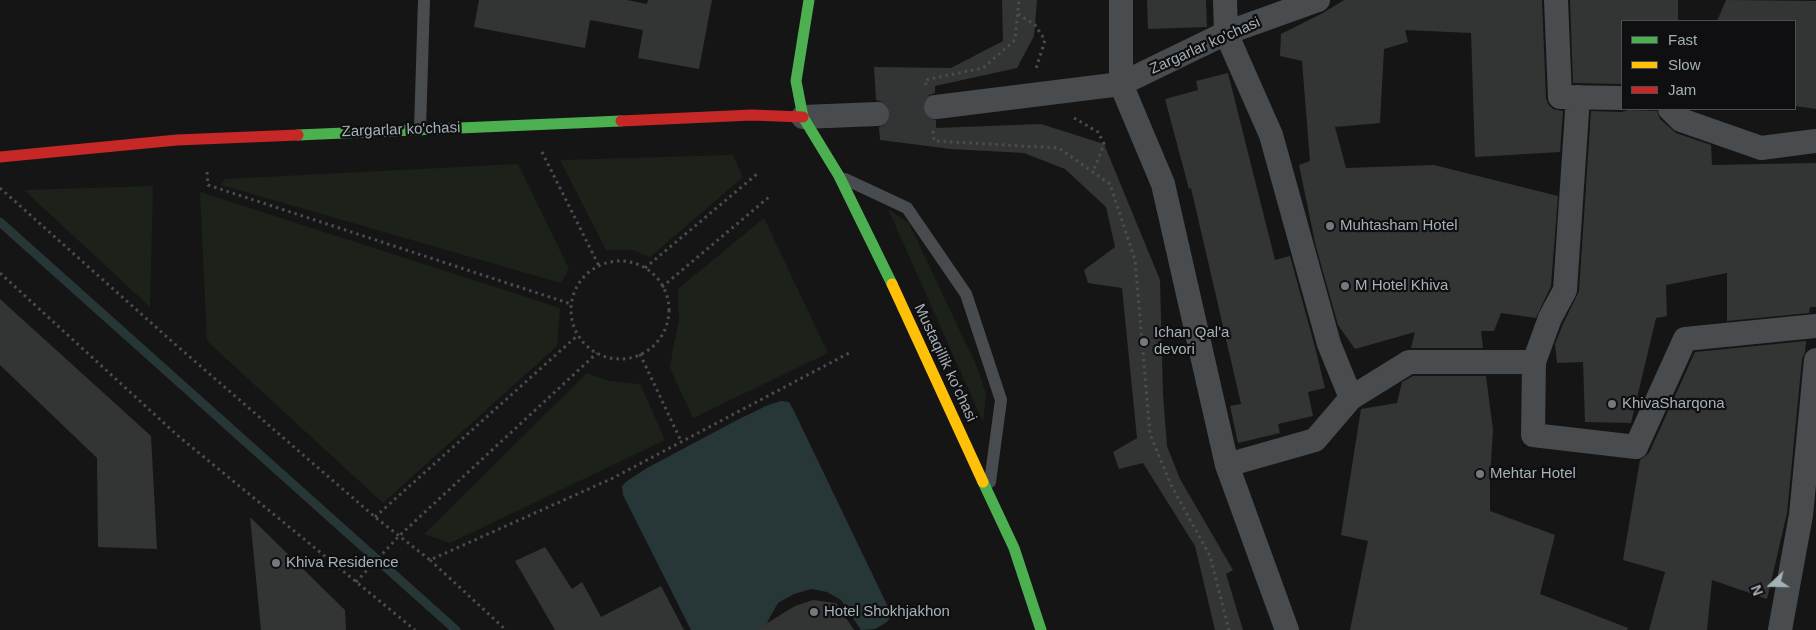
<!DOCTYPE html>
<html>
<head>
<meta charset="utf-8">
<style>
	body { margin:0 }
	#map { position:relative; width:1816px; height:630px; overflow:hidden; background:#151515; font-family:Helvetica,sans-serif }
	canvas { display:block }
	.legend { position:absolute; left:1621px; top:20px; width:175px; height:90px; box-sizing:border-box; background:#0f0f11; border:1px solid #4b5053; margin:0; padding:6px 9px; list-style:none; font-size:15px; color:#a4b1b7 }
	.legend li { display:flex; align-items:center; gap:10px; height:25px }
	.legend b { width:25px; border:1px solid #4b5053 }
	.north { position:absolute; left:1746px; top:560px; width:50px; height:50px; -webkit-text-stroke:4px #0f0f11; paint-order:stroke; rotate:249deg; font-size:14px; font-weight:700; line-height:20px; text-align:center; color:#a4b1b7 }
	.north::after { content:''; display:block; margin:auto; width:18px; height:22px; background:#a4b1b7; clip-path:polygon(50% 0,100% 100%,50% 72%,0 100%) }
</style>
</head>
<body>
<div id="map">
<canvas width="1816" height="630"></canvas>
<ul class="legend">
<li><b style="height:6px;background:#4caf50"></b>Fast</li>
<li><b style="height:6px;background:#ffc107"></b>Slow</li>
<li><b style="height:6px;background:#c62828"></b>Jam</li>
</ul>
<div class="north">N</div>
</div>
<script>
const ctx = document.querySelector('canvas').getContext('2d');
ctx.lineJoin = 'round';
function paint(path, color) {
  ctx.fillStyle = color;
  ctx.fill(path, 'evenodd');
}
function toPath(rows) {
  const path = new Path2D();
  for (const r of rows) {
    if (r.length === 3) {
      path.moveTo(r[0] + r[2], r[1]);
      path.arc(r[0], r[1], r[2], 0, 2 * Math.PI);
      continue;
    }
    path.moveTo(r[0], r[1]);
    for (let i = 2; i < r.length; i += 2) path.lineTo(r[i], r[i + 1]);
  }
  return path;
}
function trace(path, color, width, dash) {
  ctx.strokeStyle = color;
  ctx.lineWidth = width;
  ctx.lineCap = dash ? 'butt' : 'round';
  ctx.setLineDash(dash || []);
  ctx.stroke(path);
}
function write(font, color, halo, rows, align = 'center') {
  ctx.font = font + ' Helvetica,sans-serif';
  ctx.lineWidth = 4.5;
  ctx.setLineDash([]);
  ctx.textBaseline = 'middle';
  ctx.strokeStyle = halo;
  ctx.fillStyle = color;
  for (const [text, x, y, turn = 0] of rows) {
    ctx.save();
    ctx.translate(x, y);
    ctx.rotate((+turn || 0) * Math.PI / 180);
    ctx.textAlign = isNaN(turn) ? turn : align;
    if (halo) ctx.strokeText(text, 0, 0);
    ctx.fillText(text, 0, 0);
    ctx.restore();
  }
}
const green = toPath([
	[733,155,743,177,650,257,633,250,606,250,560,160],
	[518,164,569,269,561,283,221,185,225,179],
	[153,186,150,307,24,190],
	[200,192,560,308,557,346,383,503,207,341],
	[888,209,909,223,977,367,986,394,983,422],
	[764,218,828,353,693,418,670,368,673,348,679,322,678,289],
	[587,373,609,381,640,384,665,440,450,543,424,534]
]);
const water = toPath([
	[781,401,789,402,794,411,890,611,891,617,887,622,875,629,861,630,841,600,827,592,811,589,794,594,778,603,770,617,764,630,691,630,623,495,622,486,627,481,647,468,739,419,768,405]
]);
const stream = toPath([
	[0,222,456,630]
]);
const building = toPath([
	[479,0,627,0,647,4,648,0,712,0,699,69,638,58,643,30,590,20,585,48,474,27],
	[1002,0,1037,0,1034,36,1017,68,935,86,935,93,927,96,923,102,922,109,925,116,930,119,936,120,936,128,1041,124,1104,144,1160,280,1163,395,1167,446,1180,479,1233,570,1226,574,1243,630,1215,630,1195,546,1143,463,1119,469,1113,452,1137,438,1122,288,1088,283,1084,270,1115,247,1106,207,1065,169,1024,153,951,149,880,140,879,127,885,125,889,121,891,113,889,107,884,102,876,100,874,67,951,68,1003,41],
	[1147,0,1206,0,1207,27,1148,29],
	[1344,0,1542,0,1546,98,1548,104,1553,109,1563,111,1560,152,1475,157,1471,33,1405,30,1408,42,1384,49,1380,123,1335,127,1346,168,1434,165,1558,196,1551,286,1536,318,1501,313,1494,331,1481,331,1483,348,1411,348,1415,332,1355,349,1338,325,1316,247,1299,165,1310,161,1302,61,1280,56,1281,34,1323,13],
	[1570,0,1678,0,1678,21,1622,21,1622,84,1573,83],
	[1726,0,1816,1,1816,109,1795,106,1795,21,1717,21],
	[1228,73,1275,260,1290,256,1315,347,1325,388,1308,392,1313,416,1278,424,1280,433,1238,443,1230,406,1241,404,1191,188,1189,189,1165,99,1198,90,1196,81],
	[1628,110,1657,111,1660,119,1676,133,1711,145,1712,165,1816,163,1816,307,1810,307,1809,313,1727,321,1727,273,1666,285,1667,316,1656,318,1631,423,1585,422,1583,362,1557,363,1555,344,1563,324,1579,291,1591,111,1622,112],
	[0,299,151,436,157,549,98,547,97,458,0,365],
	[1806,341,1805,352,1802,359,1787,513,1767,599,1712,580,1707,630,1649,630,1665,572,1623,560,1640,460,1649,453,1695,352],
	[1413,376,1486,376,1493,430,1490,477,1490,511,1555,535,1540,594,1628,628,1627,630,1350,630,1368,541,1341,535,1361,409,1397,403,1402,382],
	[250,517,345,610,346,630,261,630],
	[545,547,572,589,582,582,601,617,661,586,684,630,555,630,515,561],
	[813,600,836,603,854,630,756,630,795,606]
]);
const streetTunnel = toPath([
	[877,114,936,107]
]);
const path = toPath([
	[1018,14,1035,25,1045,40,1036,69],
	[926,85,925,80,983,68,1015,40,1019,0],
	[1074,118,1098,132,1104,144,1093,172],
	[933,131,934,141,1059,148,1110,184,1135,260,1150,434,1171,485,1210,556,1229,630],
	[542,152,599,266],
	[207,172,208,185,571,304],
	[0,188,176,345,375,517,430,560,613,478,849,353],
	[620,310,49],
	[645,268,757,174],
	[0,273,177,435,415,630],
	[662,287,769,197],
	[640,354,681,441],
	[375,517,578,335],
	[430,560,506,630],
	[356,582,399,536,597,353]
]);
const lane = toPath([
	[420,129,424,0],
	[845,179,907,208,966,294,1001,400,990,482]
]);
const street = toPath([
	[1121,0,1121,84,1163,184,1227,465,1287,630],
	[1225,0,1226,33,1271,135,1329,344,1351,398],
	[1556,0,1560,97,1622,98],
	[1578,97,1565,290,1550,318,1534,362,1533,435,1636,447,1685,339,1816,326],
	[936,107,1121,84,1226,33,1318,0],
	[1670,109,1681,120,1761,148,1816,141],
	[803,117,877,114],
	[1227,465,1315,440,1351,398,1409,362,1534,362],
	[1780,630,1801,515,1816,360]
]);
const fast = toPath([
	[809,0,796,81,803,117,839,176,892,284],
	[298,135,621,121],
	[983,482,1014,548,1041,630]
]);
const slow = toPath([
	[892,284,983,482]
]);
const jam = toPath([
	[621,121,752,115,803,117],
	[0,157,177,140,298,135]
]);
const markers = [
	[1330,226,5,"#727a7e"],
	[1345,286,5,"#727a7e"],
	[1144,342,5,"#727a7e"],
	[1612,404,5,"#727a7e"],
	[1480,474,5,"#727a7e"],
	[276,563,5,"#727a7e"],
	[814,612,5,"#727a7e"]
];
const streetNames = [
	["Zargarlar ko'chasi",1205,46,-24],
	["Zargarlar ko'chasi",401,130,-2],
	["Mustaqillik ko'chasi",945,363,65]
];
const poiNames = [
	["Muhtasham Hotel",1340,226],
	["M Hotel Khiva",1355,286],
	["Ichan Qal'a",1154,333],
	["devori",1154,350],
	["KhivaSharqona",1622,404],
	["Mehtar Hotel",1490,474],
	["Khiva Residence",286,563],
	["Hotel Shokhjakhon",824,612]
];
paint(green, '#1c221a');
paint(water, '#273637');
trace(stream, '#273637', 9);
paint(building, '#333434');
trace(streetTunnel, '#323435', 24, [24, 12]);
trace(path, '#4a4d4f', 3, [2.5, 4]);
trace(lane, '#484c4e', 12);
trace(street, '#484c4e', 24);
trace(fast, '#4caf50', 11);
trace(slow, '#ffc107', 11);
trace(jam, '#c62828', 11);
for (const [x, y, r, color] of markers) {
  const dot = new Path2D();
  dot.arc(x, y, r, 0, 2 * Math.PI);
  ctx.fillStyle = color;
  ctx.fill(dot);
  trace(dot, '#0f0f11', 2);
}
write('15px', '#a4b1b7', '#0f0f11', streetNames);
write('15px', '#a4b1b7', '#0f0f11', poiNames, 'left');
</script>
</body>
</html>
